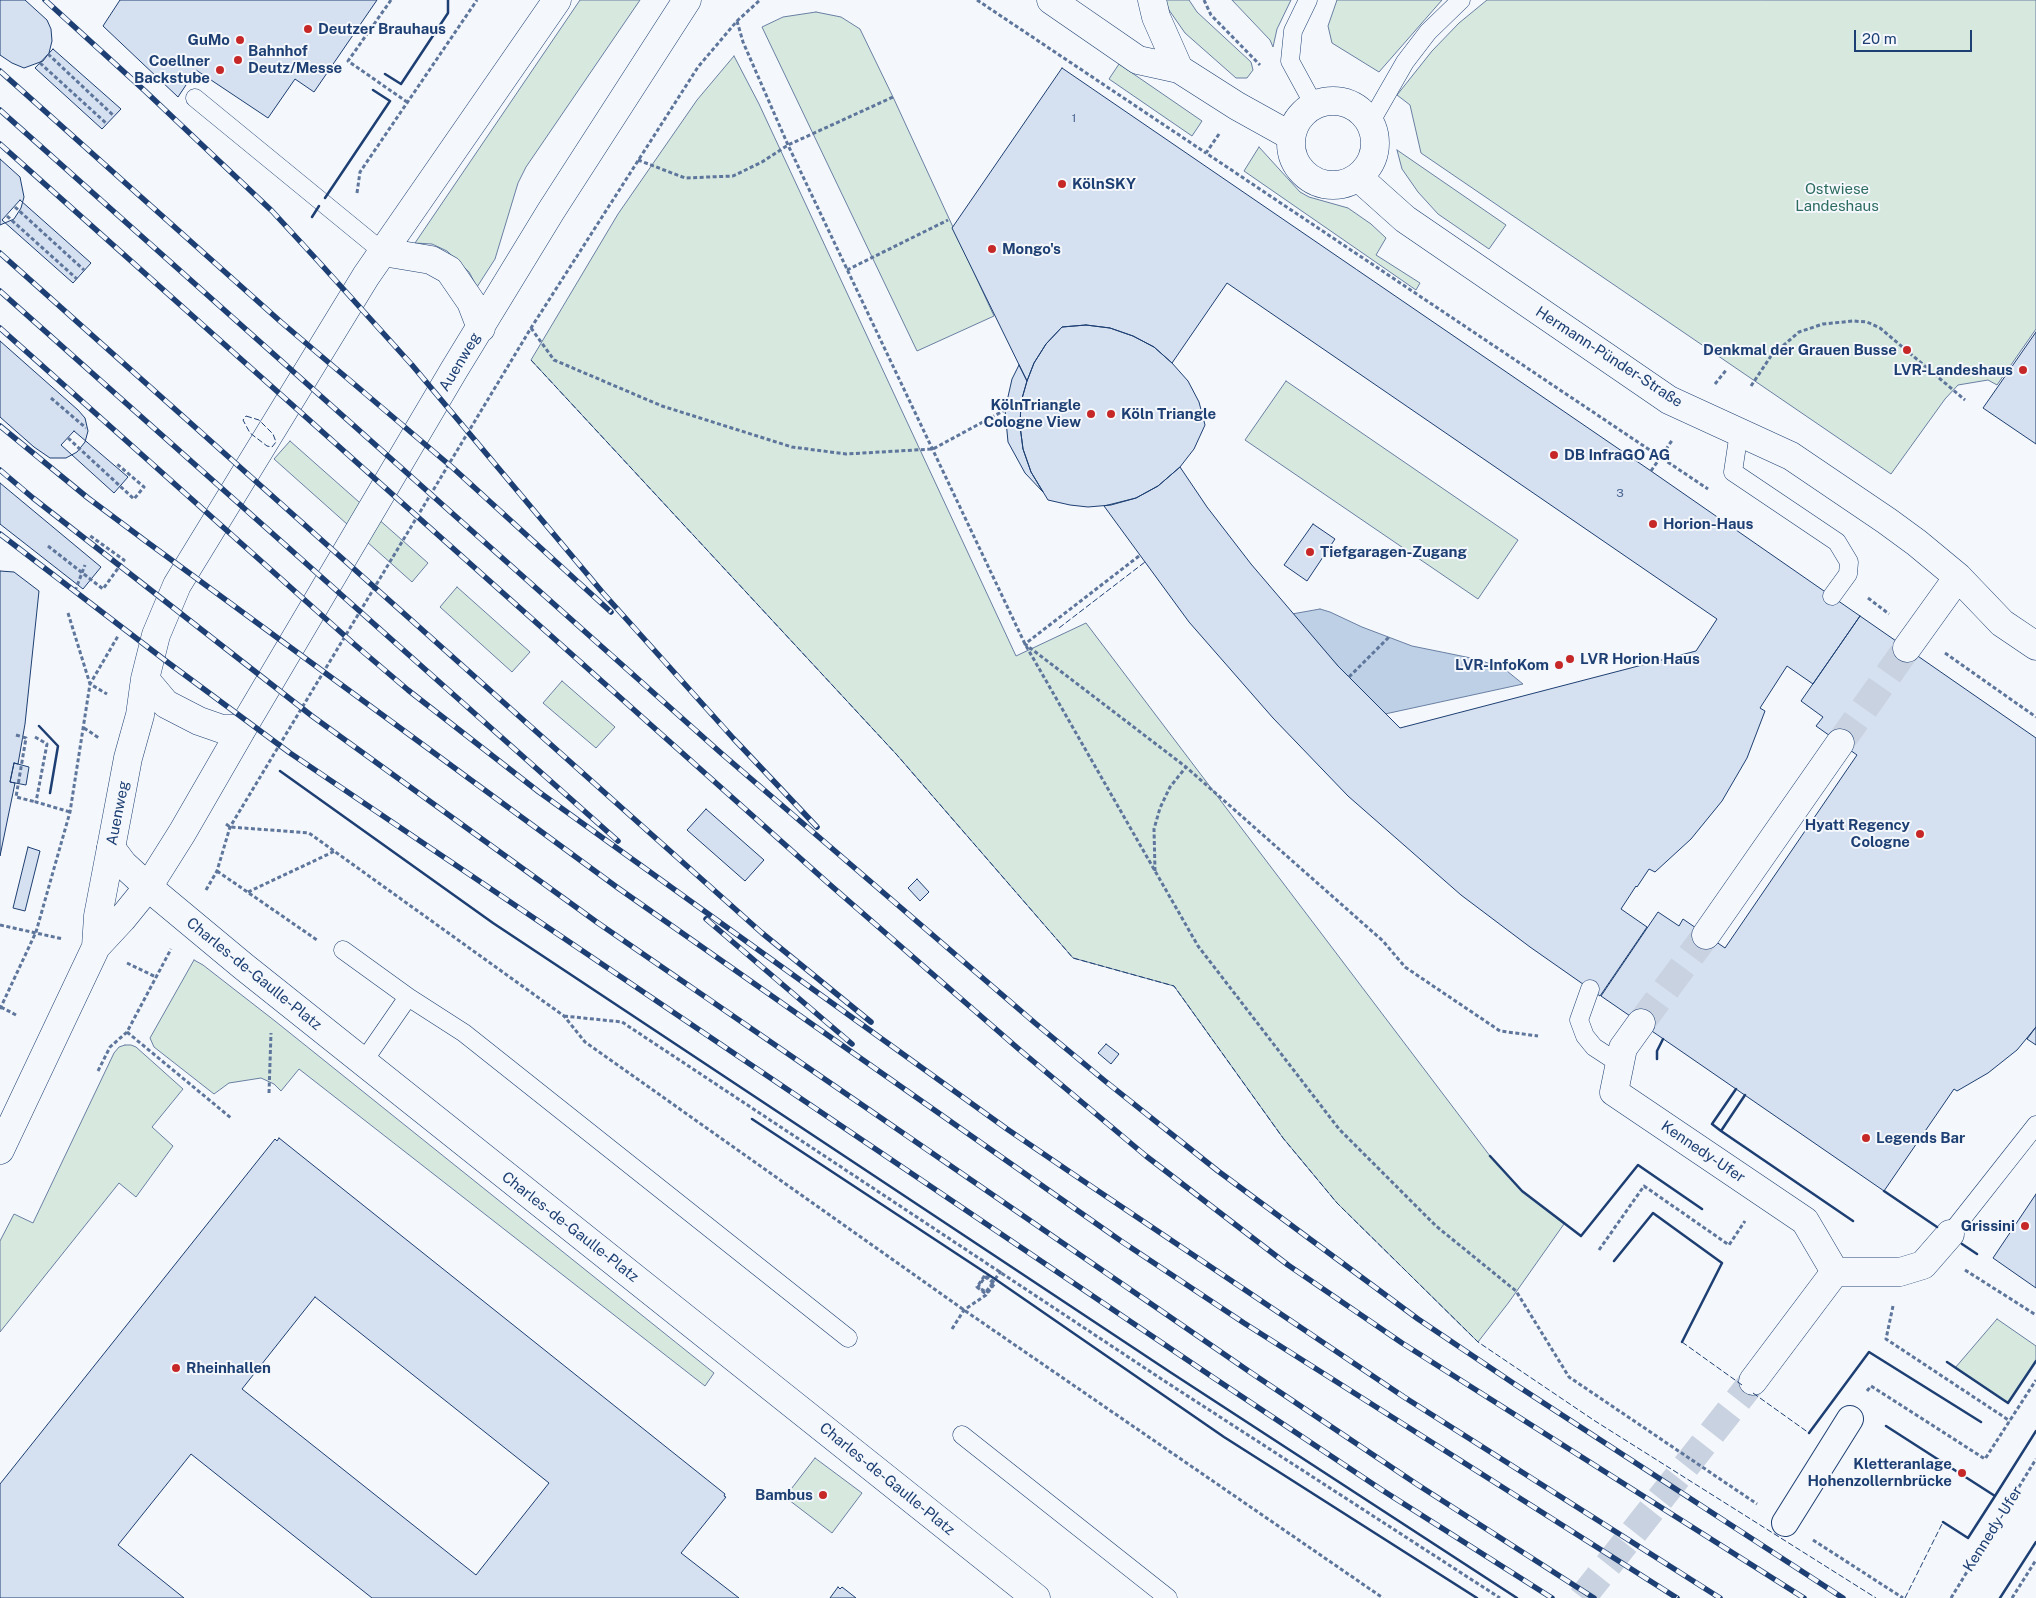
<!DOCTYPE html>
<html>
<head>
<meta charset="utf-8">
<style>
	body { margin:0 }
	#map { position:relative; width:2036px; height:1598px; overflow:hidden; background:#f4f7fb; font-family:"Public Sans",sans-serif }
	canvas { display:block }
	.scale { position:absolute; left:1854px; top:30px; width:118px; height:22px; box-sizing:border-box; border:2px solid #1d3f73; border-top:0; padding-left:6px; font-size:15px; line-height:18px; white-space:nowrap; color:#1d3f73; -webkit-text-stroke:4px #f4f7fb; paint-order:stroke }
</style>
</head>
<body>
<div id="map">
<canvas width="2036" height="1598"></canvas>
<div class="scale">20 m</div>
</div>
<script>
const ctx = document.querySelector('canvas').getContext('2d');
ctx.lineJoin = 'round';
function paint(path, color) {
  ctx.fillStyle = color;
  ctx.fill(path, 'evenodd');
}
function toPath(rows) {
  const path = new Path2D();
  for (const r of rows) {
    if (r.length === 3) {
      path.moveTo(r[0] + r[2], r[1]);
      path.arc(r[0], r[1], r[2], 0, 2 * Math.PI);
      continue;
    }
    path.moveTo(r[0], r[1]);
    for (let i = 2; i < r.length; i += 2) path.lineTo(r[i], r[i + 1]);
  }
  return path;
}
function trace(path, color, width, dash) {
  ctx.strokeStyle = color;
  ctx.lineWidth = width;
  ctx.lineCap = dash ? 'butt' : 'round';
  ctx.setLineDash(dash || []);
  ctx.stroke(path);
}
function write(font, color, halo, rows, align = 'center') {
  ctx.font = font + ' "Public Sans",sans-serif';
  ctx.lineWidth = 4;
  ctx.setLineDash([]);
  ctx.textBaseline = 'middle';
  ctx.strokeStyle = halo;
  ctx.fillStyle = color;
  for (const [text, x, y, turn = 0] of rows) {
    ctx.save();
    ctx.translate(x, y);
    ctx.rotate((+turn || 0) * Math.PI / 180);
    ctx.textAlign = isNaN(turn) ? turn : align;
    if (halo) ctx.strokeText(text, 0, 0);
    ctx.fillText(text, 0, 0);
    ctx.restore();
  }
}
const green = toPath([
	[580,0,640,0,526,167,518,183,495,259,477,287,469,272,447,251,432,244,415,243,580,0],
	[1165,0,1189,0,1197,12,1251,62,1253,70,1247,78,1236,78,1185,33,1169,10,1165,0],
	[1232,0,1291,0,1277,29,1273,47,1270,40,1232,0],
	[1337,0,1442,0,1379,72,1332,43,1328,26,1337,0],
	[1487,0,2036,0,2036,329,1997,385,1988,380,1958,385,1945,399,1891,474,1421,153,1410,105,1397,95,1432,51,1459,23,1487,0],
	[816,12,841,17,860,29,893,97,994,316,917,351,762,27,783,17,816,12],
	[734,56,759,104,1016,656,1086,623,1490,1156,1522,1191,1564,1224,1509,1302,1478,1342,1337,1203,1283,1138,1174,986,1073,958,897,755,531,360,618,214,697,100,734,56],
	[1119,64,1202,121,1192,136,1109,79,1119,64],
	[1259,147,1300,192,1309,197,1348,208,1371,224,1386,238,1376,255,1420,283,1416,290,1244,171,1259,147],
	[1397,150,1506,225,1489,249,1438,214,1418,192,1402,169,1397,150],
	[1286,381,1518,540,1478,599,1245,440,1286,381],
	[290,441,428,563,412,582,274,459,290,441],
	[457,587,530,652,512,672,440,607,457,587],
	[562,681,615,727,596,748,543,703,562,681],
	[194,960,203,965,275,1021,714,1373,705,1386,299,1069,281,1091,274,1084,261,1078,229,1083,214,1094,154,1047,150,1038,194,960],
	[125,1045,131,1045,136,1047,183,1089,152,1127,173,1146,136,1197,119,1183,0,1332,0,1241,14,1214,33,1223,114,1053,119,1047,125,1045],
	[1997,1319,2036,1346,2036,1361,2008,1403,1955,1368,1997,1319],
	[815,1458,862,1493,832,1533,785,1497,815,1458]
]);
const water = toPath([
	[1320,609,1330,612,1362,627,1412,646,1471,658,1502,667,1523,684,1385,714,1338,666,1292,614,1320,609]
]);
const building = toPath([
	[0,0,25,0,47,20,51,29,52,41,49,53,43,61,24,68,12,63,0,55,0,0],
	[120,0,377,0,314,92,295,79,268,118,196,70,178,97,103,26,120,0],
	[53,49,121,109,102,129,35,68,53,49],
	[1062,68,1651,471,1860,616,1813,684,1787,666,1760,708,1765,711,1747,758,1722,801,1691,839,1655,872,1649,869,1637,887,1636,886,1621,909,1647,927,1600,996,1530,947,1461,895,1348,796,1273,718,1189,622,1104,506,1136,498,1158,486,1180,467,1207,507,1251,564,1338,666,1400,728,1696,651,1717,619,1227,283,1172,363,1154,347,1133,336,1110,328,1086,325,1062,327,1046,344,1034,363,1027,381,952,228,1062,68],
	[0,159,20,177,24,197,21,208,14,219,0,225,0,159],
	[20,200,91,263,73,283,2,220,20,200],
	[1086,325,1110,328,1133,336,1154,347,1172,363,1188,381,1199,402,1205,425,1194,449,1180,467,1158,486,1136,498,1111,505,1088,507,1070,505,1048,500,1031,472,1023,449,1020,426,1021,402,1027,381,1034,363,1046,344,1062,327,1086,325],
	[2036,332,2036,444,1983,408,2036,332],
	[0,341,78,410,85,418,88,431,85,442,77,452,66,458,50,458,34,447,0,417,0,341],
	[1019,365,1027,381,1021,402,1020,426,1023,449,1031,472,1043,492,1025,473,1008,442,1005,410,1012,379,1019,365],
	[74,431,128,477,114,493,61,445,74,431],
	[0,483,101,567,83,589,0,524,0,483],
	[1313,524,1335,539,1307,581,1284,565,1313,524],
	[0,571,14,572,39,591,25,724,18,764,14,763,10,782,15,783,0,856,0,571],
	[1860,616,2036,738,2036,1027,2017,1050,1988,1073,1957,1091,1954,1089,1884,1191,1601,996,1658,912,1679,926,1683,919,1725,948,1857,755,1816,726,1823,717,1801,701,1860,616],
	[14,763,29,767,26,785,10,782,14,763],
	[706,809,764,860,745,881,687,830,706,809],
	[28,847,40,851,25,911,13,908,28,847],
	[917,879,929,892,920,901,908,888,917,879],
	[2036,1027,2036,1045,2027,1039,2036,1027],
	[1106,1044,1119,1054,1111,1064,1098,1053,1106,1044],
	[279,1138,725,1494,724,1496,726,1497,681,1553,739,1598,372,1598,191,1454,118,1545,184,1598,0,1598,0,1484,275,1139,277,1141,279,1138],
	[315,1297,549,1483,476,1575,242,1389,315,1297],
	[2036,1194,2036,1288,1993,1258,2036,1194],
	[838,1587,840,1589,842,1587,856,1598,830,1598,838,1587]
]);
const minorTunnel = toPath([
	[1840,743,1907,648],
	[1641,1023,1706,935],
	[1582,1598,1753,1381]
]);
const path = toPath([
	[391,0,348,61,407,102],
	[977,0,1206,153],
	[1204,0,1211,15,1260,65],
	[737,21,743,42,788,145,1025,644,1198,946,1339,1129,1436,1226,1516,1291,1569,1377,1757,1504],
	[48,54,114,116],
	[40,63,107,124],
	[1219,134,1206,153,1708,489],
	[638,160,685,178,733,176,762,162,788,145,893,97],
	[357,193,360,172,477,0],
	[15,207,84,270],
	[7,216,77,279],
	[847,270,948,220],
	[531,328,554,360,662,406,792,447,846,454,933,449,1005,410],
	[1715,384,1727,369],
	[1751,386,1771,356,1799,332,1823,324,1853,321,1867,322,1880,328,1965,400],
	[51,398,86,428],
	[68,438,134,499,144,487,117,464],
	[1651,471,1673,439],
	[48,546,103,589,124,560,89,535],
	[1139,556,1025,644,1186,767,1383,941,1405,967,1500,1031,1538,1036],
	[75,591,85,565],
	[1868,598,1889,614],
	[68,613,90,684,107,694],
	[1945,653,2036,717],
	[1349,677,1389,637],
	[84,728,99,738],
	[16,735,26,738,16,797,36,802],
	[35,737,47,744,36,802,70,812],
	[226,824,230,827,309,833,564,1016,585,1042,964,1310,1383,1598],
	[217,871,317,940],
	[1155,871,1154,829,1160,808,1170,787,1186,767],
	[206,890,217,871,230,827,531,328,698,67,737,21,760,0],
	[248,892,335,851],
	[0,925,63,939],
	[127,963,156,977],
	[1,1007,16,1015],
	[0,1009,36,932,70,812,90,684,118,636],
	[564,1016,622,1022,1166,1382,1500,1598],
	[127,1032,231,1118],
	[98,1071,110,1047,127,1032,171,949],
	[269,1093,271,1033],
	[1599,1250,1644,1186,1729,1245,1745,1221],
	[1965,1270,2036,1315],
	[995,1279,1001,1271],
	[1893,1306,1886,1339,2010,1421],
	[952,1329,964,1310,986,1295,995,1283,985,1275,977,1287,986,1294,994,1283,985,1277,978,1287,986,1292,991,1285],
	[1867,1391,1871,1386,1985,1459,2036,1380],
	[1813,1540,1903,1598],
	[1951,1598,2036,1459],
	[2012,1598,2036,1560]
]);
const service = toPath([
	[1308,0,1293,31,1290,61,1314,105],
	[195,98,383,252],
	[1370,123,1405,62,1428,32,1461,0],
	[1739,432,1733,472,1837,542,1849,562,1848,574,1832,596],
	[343,950,408,997],
	[1590,989,1579,1020,1585,1036,1594,1047,1620,1064],
	[363,1062,408,997,464,1033,848,1338],
	[1950,1234,2036,1125],
	[962,1435,1168,1598]
]);
const pedestrian = toPath([
	[1785,1523,1850,1419]
]);
const minor = toPath([
	[1051,0,1138,60,1179,69,1237,106,1291,136],
	[1152,0,1156,17,1179,69],
	[1333,143,42],
	[1358,177,1405,219,1669,400,1791,456,1887,521,1917,543,1958,577,2002,623,2036,646],
	[1907,648,1958,577],
	[111,848,123,864,148,887,243,966,1036,1598],
	[1706,935,1840,743],
	[1641,1023,1623,1048,1614,1092,1805,1221,1835,1272],
	[1835,1272,1900,1272,1923,1265,1950,1234],
	[1753,1381,1835,1272]
]);
const tertiary = toPath([
	[383,252,431,260,449,270,471,302,481,328],
	[145,679,166,704,199,721,222,729,242,729],
	[96,947,122,919,148,887,182,833,242,729,454,370,551,211,687,0],
	[0,1150,96,947,98,916,111,848,128,758,140,715,145,679,156,635,177,585,366,276,557,0]
]);
const rail = toPath([
	[45,0,145,91,272,211,318,261,412,365,603,593,733,738,817,827],
	[0,71,281,322,453,468,611,612],
	[0,110,721,753,1035,1023,1105,1081,1218,1171,1418,1319,1516,1385,1843,1598],
	[0,144,828,883,1021,1051,1146,1156,1288,1265,1402,1343,1804,1598],
	[0,253,762,933,871,1022],
	[0,291,618,841],
	[0,328,354,644,408,690,539,792,1007,1129,1070,1172,1404,1397,1720,1598],
	[0,426,88,498,147,542,618,888,1121,1241,1244,1323,1677,1598],
	[0,470,33,498,312,716,598,923,1250,1372,1418,1485,1594,1598],
	[0,534,166,661,290,753,1214,1378,1382,1490,1552,1598],
	[706,919,852,1044]
]);
const pathBridge = toPath([
	[991,1285,995,1279]
]);
const fence = toPath([
	[531,360,897,755,1073,958,1174,986,1283,1138,1337,1203,1478,1342,1595,1421,1876,1598],
	[246,416,259,420,273,434,276,442,272,447,267,446,250,433,243,420,246,416],
	[1059,628,1145,562],
	[1682,1342,1742,1385],
	[1753,1393,1809,1433],
	[1905,1598,1943,1522]
]);
const wall = toPath([
	[385,74,401,84,448,13,448,0],
	[325,198,390,101,373,90],
	[312,217,319,206],
	[39,726,58,746,50,793],
	[280,771,493,923,1170,1372,1517,1598],
	[1657,1059,1657,1051,1663,1039],
	[1745,1095,1721,1131,1853,1221],
	[752,1119,995,1279,1224,1437,1477,1598],
	[1721,1131,1712,1124,1736,1089],
	[1490,1156,1522,1191,1581,1236,1638,1165,1702,1209],
	[1884,1191,1937,1227],
	[1962,1244,1977,1254],
	[1614,1261,1653,1213,1722,1263,1682,1342],
	[1947,1362,2008,1403,2036,1361],
	[1886,1426,1995,1496,1968,1538,1943,1522],
	[1809,1433,1869,1352,1981,1422],
	[1995,1496,2036,1431],
	[2000,1598,2036,1542]
]);
const markers = [
	[308,29,5,"#c62828"],
	[240,40,5,"#c62828"],
	[238,60,5,"#c62828"],
	[220,70,5,"#c62828"],
	[1062,184,5,"#c62828"],
	[992,249,5,"#c62828"],
	[1907,350,5,"#c62828"],
	[2023,370,5,"#c62828"],
	[1091,414,5,"#c62828"],
	[1111,414,5,"#c62828"],
	[1554,455,5,"#c62828"],
	[1653,524,5,"#c62828"],
	[1310,552,5,"#c62828"],
	[1570,659,5,"#c62828"],
	[1559,665,5,"#c62828"],
	[1920,834,5,"#c62828"],
	[1866,1138,5,"#c62828"],
	[2025,1226,5,"#c62828"],
	[176,1368,5,"#c62828"],
	[1962,1473,5,"#c62828"],
	[823,1495,5,"#c62828"]
];
const numberNames = [
	["1",1074,118],
	["3",1620,493]
];
const poiNames = [
	["Deutzer Brauhaus",318,29],
	["GuMo",230,40,"right"],
	["Bahnhof",248,51],
	["Deutz/Messe",248,68],
	["Coellner",210,61,"right"],
	["Backstube",210,78,"right"],
	["KölnSKY",1072,184],
	["Mongo's",1002,249],
	["Denkmal der Grauen Busse",1897,350,"right"],
	["LVR-Landeshaus",2013,370,"right"],
	["KölnTriangle",1081,405,"right"],
	["Cologne View",1081,422,"right"],
	["Köln Triangle",1121,414],
	["DB InfraGO AG",1564,455],
	["Horion-Haus",1663,524],
	["Tiefgaragen-Zugang",1320,552],
	["LVR Horion Haus",1580,659],
	["LVR-InfoKom",1549,665,"right"],
	["Hyatt Regency",1910,825,"right"],
	["Cologne",1910,842,"right"],
	["Legends Bar",1876,1138],
	["Grissini",2015,1226,"right"],
	["Rheinhallen",186,1368],
	["Kletteranlage",1952,1464,"right"],
	["Hohenzollernbrücke",1952,1481,"right"],
	["Bambus",813,1495,"right"]
];
const parkNames = [
	["Ostwiese",1837,189],
	["Landeshaus",1837,206]
];
const streetNames = [
	["Hermann-Pünder-Straße",1609,357,33],
	["Auenweg",460,362,-59],
	["Auenweg",118,813,-79],
	["Charles-de-Gaulle-Platz",254,974,39],
	["Kennedy-Ufer",1703,1152,34],
	["Charles-de-Gaulle-Platz",570,1227,38],
	["Charles-de-Gaulle-Platz",887,1479,39],
	["Kennedy-Ufer",1993,1529,-58]
];
paint(green, '#d7e8df');
trace(green, '#687fa3', 1);
paint(water, '#bed0e5');
trace(water, '#687fa3', 1);
paint(building, '#d5e0f0');
trace(building, '#1d3f73', 1);
trace(minorTunnel, '#c9d2e0', 28, [28, 14]);
trace(service, '#1d3f73', 19);
trace(pedestrian, '#1d3f73', 28);
trace(minor, '#1d3f73', 29);
trace(tertiary, '#1d3f73', 29);
trace(path, '#5e769c', 3, [4, 2.5]);
trace(service, '#f4f7fb', 18);
trace(pedestrian, '#f4f7fb', 26);
trace(minor, '#f4f7fb', 28);
trace(tertiary, '#f4f7fb', 28);
trace(rail, '#1d3f73', 5.5);
trace(rail, '#f4f7fb', 4, [11]);
trace(pathBridge, '#5e769c', 3, [4, 2.5]);
trace(fence, '#1d3f73', 1, [6, 2.5]);
trace(wall, '#1d3f73', 2.5);
for (const [x, y, r, color] of markers) {
  const dot = new Path2D();
  dot.arc(x, y, r, 0, 2 * Math.PI);
  ctx.fillStyle = color;
  ctx.fill(dot);
  trace(dot, '#f4f7fb', 2);
}
write('12px', '#4b6792', null, numberNames);
write('bold 15px', '#1d3f73', '#f4f7fb', poiNames, 'left');
write('15px', '#2c6c60', '#f4f7fb', parkNames);
write('15px', '#1d3f73', '#f4f7fb', streetNames);
</script>
</body>
</html>
